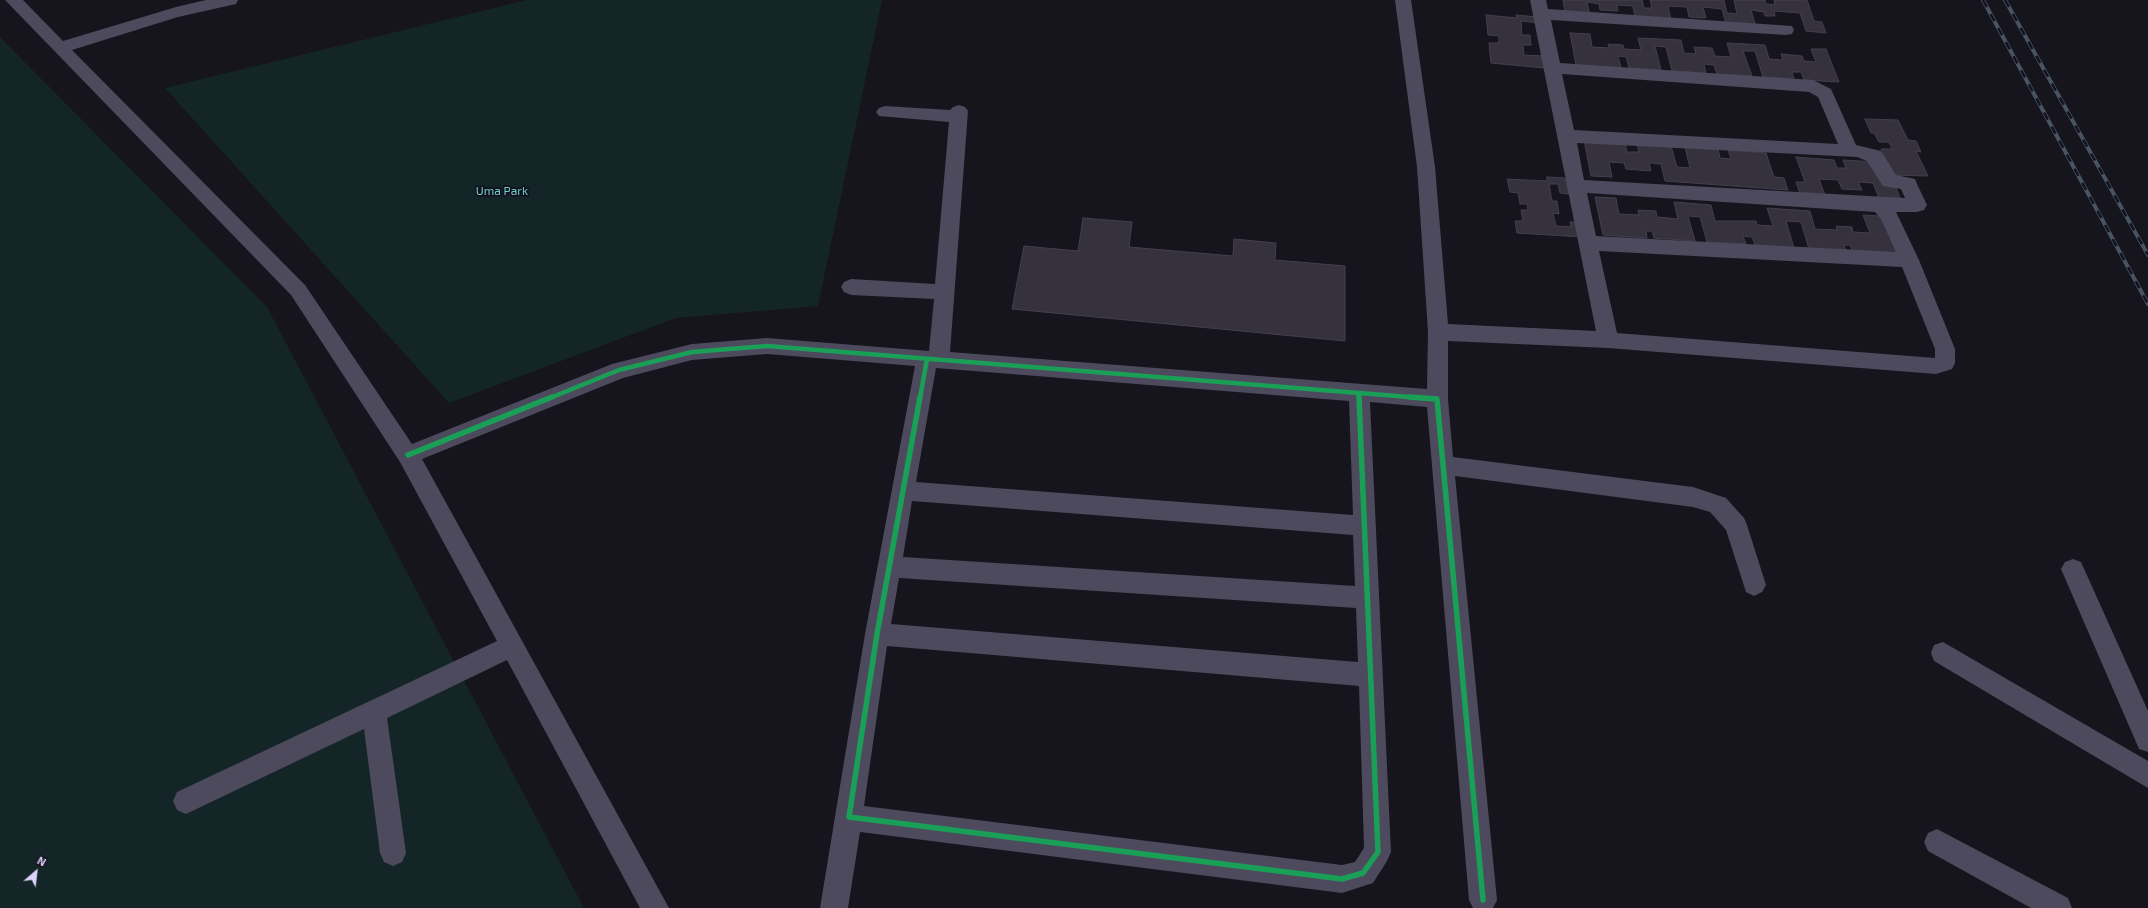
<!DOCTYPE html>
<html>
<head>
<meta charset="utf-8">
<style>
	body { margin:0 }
	#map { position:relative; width:2148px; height:908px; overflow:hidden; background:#16141c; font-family:"Exo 2",sans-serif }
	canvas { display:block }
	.north { position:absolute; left:16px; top:852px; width:40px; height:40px; -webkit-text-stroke:3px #141020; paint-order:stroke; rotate:28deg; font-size:11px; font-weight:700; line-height:16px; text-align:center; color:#dcd4fa }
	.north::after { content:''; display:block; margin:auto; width:14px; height:18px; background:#dcd4fa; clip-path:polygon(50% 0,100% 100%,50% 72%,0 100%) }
</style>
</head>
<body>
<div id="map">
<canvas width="2148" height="908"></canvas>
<div class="north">N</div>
</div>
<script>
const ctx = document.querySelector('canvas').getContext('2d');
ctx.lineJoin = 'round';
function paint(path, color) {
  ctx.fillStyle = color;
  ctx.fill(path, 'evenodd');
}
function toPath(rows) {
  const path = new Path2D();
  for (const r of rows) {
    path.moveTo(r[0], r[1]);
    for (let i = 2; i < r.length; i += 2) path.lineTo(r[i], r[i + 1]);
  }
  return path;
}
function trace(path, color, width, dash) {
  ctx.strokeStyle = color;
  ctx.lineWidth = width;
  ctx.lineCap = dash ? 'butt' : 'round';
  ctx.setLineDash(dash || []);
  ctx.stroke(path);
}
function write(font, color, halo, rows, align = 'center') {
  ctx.font = font + ' "Exo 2",sans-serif';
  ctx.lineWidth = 3.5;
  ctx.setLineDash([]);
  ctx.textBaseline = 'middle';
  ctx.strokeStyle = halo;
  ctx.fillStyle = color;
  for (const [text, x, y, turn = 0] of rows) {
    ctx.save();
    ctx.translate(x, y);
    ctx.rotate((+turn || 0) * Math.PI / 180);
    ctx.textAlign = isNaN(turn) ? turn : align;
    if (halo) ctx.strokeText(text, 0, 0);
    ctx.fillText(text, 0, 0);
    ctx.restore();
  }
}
const green = toPath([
	[527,0,882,0,818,306,676,318,449,403,165,88],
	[0,37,267,307,584,908,0,908]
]);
const building = toPath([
	[1563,0,1642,0,1644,8,1652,8,1650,0,1724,0,1727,13,1737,14,1734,0,1765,0,1766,4,1775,5,1774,0,1807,0,1814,21,1822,22,1826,33,1806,31,1800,13,1774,11,1775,16,1765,16,1764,12,1751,10,1756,27,1726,24,1722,9,1703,7,1706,18,1689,17,1687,7,1668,6,1671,20,1635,17,1633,6,1617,5,1618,11,1600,10,1599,4,1587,2,1590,15,1565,13,1563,0],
	[1486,15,1517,18,1516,15,1538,17,1539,23,1521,21,1522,35,1530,35,1531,45,1523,45,1524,55,1543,56,1544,68,1491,63,1489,43,1499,43,1499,36,1488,35,1486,15],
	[1570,33,1590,34,1592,47,1609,48,1608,44,1623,45,1624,49,1641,50,1638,38,1681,40,1684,53,1696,54,1694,47,1712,48,1715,56,1731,57,1727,43,1765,45,1769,59,1783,60,1781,54,1802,56,1804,61,1816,62,1811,49,1826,49,1839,82,1804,80,1801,72,1792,72,1794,79,1763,77,1755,51,1743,51,1752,76,1717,74,1714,65,1704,64,1706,73,1672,71,1666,47,1655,46,1661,70,1629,68,1626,57,1618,56,1621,68,1576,65,1570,33],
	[1865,119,1898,120,1908,140,1916,141,1921,152,1916,151,1928,176,1891,175,1883,159,1886,159,1881,149,1892,149,1889,142,1879,142,1874,133,1871,133,1865,119],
	[1584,140,1625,143,1627,152,1639,152,1637,144,1671,146,1677,167,1690,168,1685,147,1718,149,1720,158,1731,159,1728,150,1766,153,1774,177,1784,178,1788,190,1665,181,1661,164,1649,163,1651,171,1626,169,1624,163,1609,162,1612,177,1591,176,1584,140],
	[1796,157,1834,160,1837,168,1846,168,1843,160,1877,162,1895,186,1901,200,1879,198,1873,183,1858,182,1862,190,1842,189,1838,180,1819,179,1825,195,1800,194,1796,182,1805,182,1796,157],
	[1547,177,1565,178,1569,194,1560,193,1558,184,1549,184,1552,201,1557,201,1559,214,1553,213,1556,226,1571,227,1570,222,1580,222,1583,237,1517,233,1515,221,1523,221,1521,210,1528,210,1527,204,1520,204,1518,193,1510,192,1507,179,1547,181,1547,177],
	[1595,197,1616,198,1619,214,1639,215,1638,210,1656,211,1657,217,1678,219,1674,202,1711,205,1715,221,1756,221,1757,225,1773,226,1767,208,1810,211,1815,229,1837,230,1836,226,1852,227,1853,232,1870,233,1863,215,1882,216,1897,255,1853,252,1850,245,1844,245,1846,251,1809,249,1801,222,1786,221,1794,248,1755,245,1752,237,1743,236,1746,244,1707,242,1700,217,1688,216,1695,241,1654,238,1652,231,1646,231,1647,238,1603,235,1595,197],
	[1083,218,1132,222,1129,247,1233,256,1234,239,1276,243,1275,260,1345,266,1345,341,1012,309,1024,246,1078,251,1083,218]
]);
const minor = toPath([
	[5,0,23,0,63,41,176,7,206,0,238,0,236,4,178,17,72,50,305,285,412,444,612,364,692,344,767,338,929,351,934,299,851,295,844,292,841,287,844,282,851,279,935,284,949,122,879,116,876,112,879,108,885,106,950,110,953,107,959,105,965,107,968,111,950,352,1427,389,1428,332,1417,167,1395,0,1411,0,1435,167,1448,324,1596,331,1530,0,1546,0,1548,9,1792,26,1794,30,1792,34,1786,35,1551,20,1560,63,1813,80,1831,89,1856,145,1881,151,1896,175,1915,179,1917,184,1927,205,1924,210,1917,212,1896,212,1919,260,1955,349,1955,363,1952,369,1936,374,1608,348,1448,341,1448,399,1453,457,1693,487,1726,498,1744,518,1747,525,1766,585,1762,592,1754,596,1746,592,1726,530,1710,512,1693,507,1455,476,1497,900,1493,908,1473,908,1469,900,1427,407,1370,402,1391,852,1387,861,1373,883,1342,893,860,832,848,908,820,908,865,634,915,366,767,354,692,360,623,378,422,459,669,908,640,908,507,660,387,718,406,853,402,862,393,866,384,862,380,853,364,729,186,814,177,810,173,801,177,792,497,641,400,462,291,295,5,0],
	[1562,74,1809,92,1818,97,1838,144,1574,130,1562,74],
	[1577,143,1857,157,1867,161,1883,186,1901,189,1905,198,1584,180,1577,143],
	[1587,193,1875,212,1881,219,1896,252,1596,236,1587,193],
	[1599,251,1902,267,1935,349,1935,358,1617,333,1599,251],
	[936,368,1349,401,1353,515,916,482,936,368],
	[912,501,1353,535,1355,586,903,557,912,501],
	[899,578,1356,608,1358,662,891,624,899,578],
	[887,646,1359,686,1364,848,1355,862,1342,865,864,806,887,646],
	[2073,559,2081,562,2148,711,2148,752,2139,749,2061,569,2065,562,2073,559],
	[1943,642,2148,761,2148,788,1934,661,1931,653,1934,645,1943,642],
	[1937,829,2068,898,2072,908,2031,908,1928,851,1924,842,1928,833,1937,829]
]);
const rail = toPath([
	[1983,0,2148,304],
	[2005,0,2148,255]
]);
const cyclewayFar1 = toPath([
	[1359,393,1359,398],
	[550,398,619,370,692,352,767,346,1422,398],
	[920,398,927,359]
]);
const cycleway = toPath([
	[920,397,877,634,849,817,1342,879,1363,873,1378,852,1359,397],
	[1409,397,1437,399,1483,900],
	[408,455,552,397]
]);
const parkNames = [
	["Uma Park",502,191]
];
paint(green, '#142527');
paint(building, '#35323e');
trace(building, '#443f4f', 1);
paint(minor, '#4c4a5c');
trace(rail, '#475563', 4);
trace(rail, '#141020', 2.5, [8]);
trace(cyclewayFar1, '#1a9f57', 4.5);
trace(cycleway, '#1a9f57', 5.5);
write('12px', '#69d1c2', '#141020', parkNames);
</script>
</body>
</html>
